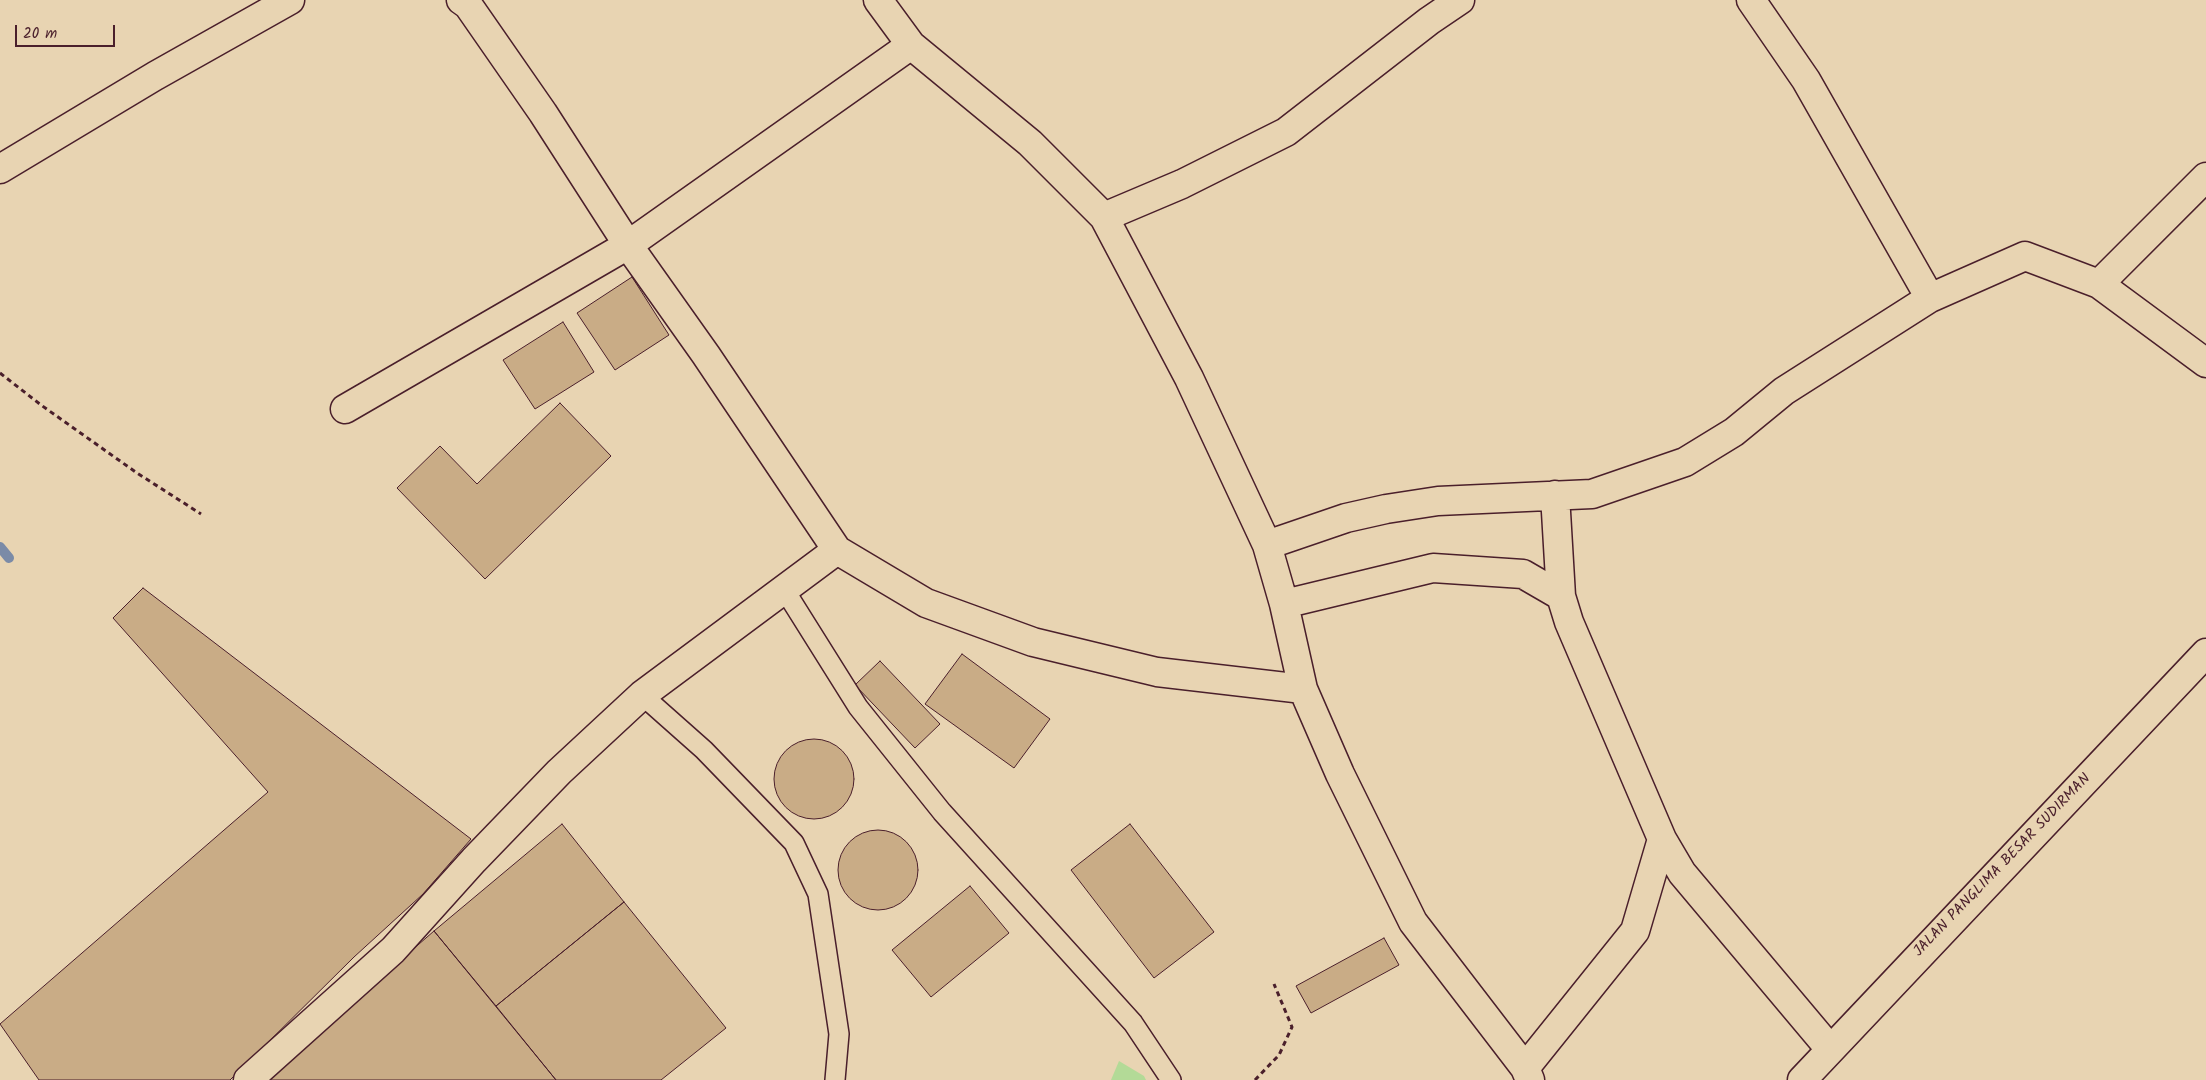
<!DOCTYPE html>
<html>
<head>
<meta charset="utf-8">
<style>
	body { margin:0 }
	#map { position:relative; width:2206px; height:1080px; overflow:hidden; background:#e8d4b2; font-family:Kalam,sans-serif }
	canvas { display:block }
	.scale { position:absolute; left:15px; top:25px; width:100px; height:22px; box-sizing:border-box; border:2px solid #4a1f2b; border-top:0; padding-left:6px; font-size:15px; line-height:18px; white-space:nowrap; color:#4a1f2b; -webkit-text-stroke:4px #e8d4b2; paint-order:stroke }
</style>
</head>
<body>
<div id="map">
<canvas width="2206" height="1080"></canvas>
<div class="scale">20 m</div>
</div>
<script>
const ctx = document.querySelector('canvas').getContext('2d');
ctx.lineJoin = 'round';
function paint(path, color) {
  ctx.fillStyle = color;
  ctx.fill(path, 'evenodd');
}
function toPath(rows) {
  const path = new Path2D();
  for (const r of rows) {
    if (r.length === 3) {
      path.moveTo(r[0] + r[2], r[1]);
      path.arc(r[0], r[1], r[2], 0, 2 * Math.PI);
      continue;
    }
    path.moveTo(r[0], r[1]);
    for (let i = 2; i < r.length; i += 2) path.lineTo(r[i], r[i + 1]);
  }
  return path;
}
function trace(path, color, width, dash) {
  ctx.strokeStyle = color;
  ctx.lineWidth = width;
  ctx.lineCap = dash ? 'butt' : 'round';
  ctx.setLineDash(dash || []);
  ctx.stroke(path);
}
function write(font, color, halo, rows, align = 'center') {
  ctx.font = font + ' Kalam,sans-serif';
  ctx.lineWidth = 4.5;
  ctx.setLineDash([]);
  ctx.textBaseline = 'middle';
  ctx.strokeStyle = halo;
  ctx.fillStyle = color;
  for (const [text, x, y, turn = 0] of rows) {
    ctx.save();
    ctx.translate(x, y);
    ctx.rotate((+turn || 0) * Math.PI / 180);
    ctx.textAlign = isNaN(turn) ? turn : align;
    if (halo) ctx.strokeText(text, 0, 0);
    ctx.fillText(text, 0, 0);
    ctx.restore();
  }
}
const green = toPath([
	[1119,1061,1144,1076,1146,1080,1111,1080]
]);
const stream = toPath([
	[0,547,9,558]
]);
const building = toPath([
	[632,277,669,335,615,370,577,313,632,277],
	[563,322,594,372,535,409,503,360,563,322],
	[560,403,611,456,485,579,397,488,440,446,477,484,560,403],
	[143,588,471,839,423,894,354,957,230,1080,39,1080,0,1024,268,792,113,618,143,588],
	[962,654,1050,719,1014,768,925,704,962,654],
	[880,661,940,724,915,748,855,685,880,661],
	[814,779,40],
	[562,824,624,902,496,1006,434,931,562,824],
	[1130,824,1214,932,1154,978,1071,870,1130,824],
	[878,870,40],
	[970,886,1009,933,931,997,892,950,970,886],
	[624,902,726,1028,661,1080,556,1080,496,1006,624,902],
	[434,931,556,1080,263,1080,434,931],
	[1384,938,1399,965,1311,1013,1296,986,1384,938]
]);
const path = toPath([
	[0,373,41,405,137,473,201,514],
	[1255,1080,1279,1055,1292,1027,1274,984]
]);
const lane = toPath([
	[784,589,858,707,942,812,1133,1023,1171,1080],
	[642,695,704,750,794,843,818,894,839,1034,835,1080]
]);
const street = toPath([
	[461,0,468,5,543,113,628,245,706,355,837,550,926,603,1033,642,1157,672,1303,689,1340,774,1413,922,1525,1068,1530,1080],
	[878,0,911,45,1030,143,1104,217,1189,378,1267,545],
	[1751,0,1806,80,1930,298],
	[0,169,155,76,290,0],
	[1104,217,1182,184,1286,132,1429,21,1460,0],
	[2099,284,2206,177],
	[345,409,628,245,911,45],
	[1555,495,1561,596],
	[1284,604,1433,568,1523,574,1561,596,1569,622,1662,839,1682,873,1830,1049],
	[1303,689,1284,604,1267,545,1346,518,1386,509,1438,501,1592,494,1685,462,1734,432,1784,391,1930,298,2025,256,2099,284,2206,363],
	[1525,1068,1635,931,1662,839],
	[248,1080,393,950,474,860,559,772,642,695,837,550]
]);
const secondary = toPath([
	[1802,1080,2206,653]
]);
const streetNames = [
	["JALAN PANGLIMA BESAR SUDIRMAN",2003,866,-46]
];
paint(green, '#b3da97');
trace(stream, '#7b8ba7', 10);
paint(building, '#c9ac86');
trace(building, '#4a1f2b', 1);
trace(lane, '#4a1f2b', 22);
trace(street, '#4a1f2b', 31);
trace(secondary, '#4a1f2b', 31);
trace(path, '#4a1f2b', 3, [5, 4]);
trace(lane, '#e8d4b2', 19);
trace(street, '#e8d4b2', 28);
trace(secondary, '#e8d4b2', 28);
write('15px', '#4a1f2b', '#e8d4b2', streetNames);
</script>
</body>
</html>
